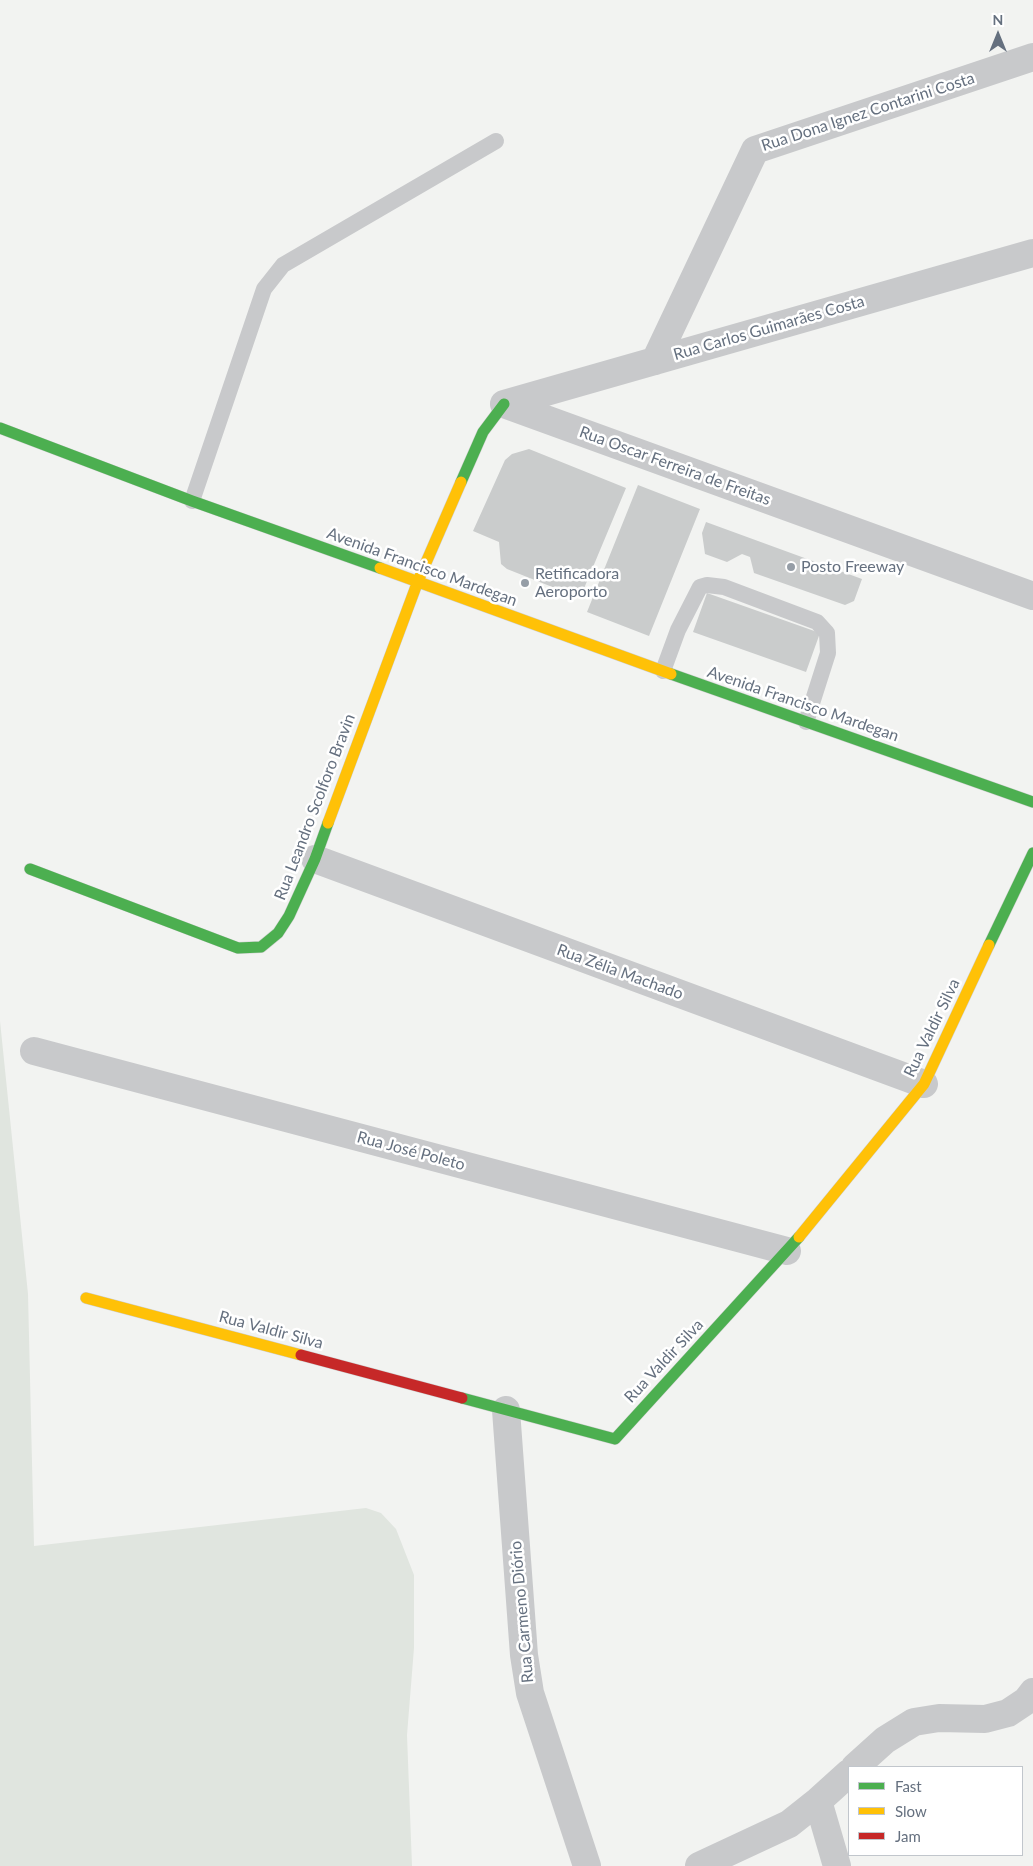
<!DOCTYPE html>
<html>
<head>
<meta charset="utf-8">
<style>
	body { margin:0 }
	#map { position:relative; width:1033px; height:1866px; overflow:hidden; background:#f2f3f1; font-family:Lato,sans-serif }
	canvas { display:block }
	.legend { position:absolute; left:848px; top:1766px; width:175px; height:90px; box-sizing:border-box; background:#fff; border:1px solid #c1c6cc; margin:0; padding:6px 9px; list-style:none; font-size:15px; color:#65707f }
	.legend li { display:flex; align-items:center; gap:10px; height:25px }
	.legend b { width:25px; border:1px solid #c1c6cc }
	.north { position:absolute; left:973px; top:10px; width:50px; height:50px; -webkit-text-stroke:4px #fff; paint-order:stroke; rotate:0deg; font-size:14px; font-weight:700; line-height:20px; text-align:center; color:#65707f }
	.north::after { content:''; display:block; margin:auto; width:18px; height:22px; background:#65707f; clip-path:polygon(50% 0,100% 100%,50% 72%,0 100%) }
</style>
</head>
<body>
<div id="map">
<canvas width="1033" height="1866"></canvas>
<ul class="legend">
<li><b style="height:6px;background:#4caf50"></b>Fast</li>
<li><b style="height:6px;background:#ffc107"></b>Slow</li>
<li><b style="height:6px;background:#c62828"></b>Jam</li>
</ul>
<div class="north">N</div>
</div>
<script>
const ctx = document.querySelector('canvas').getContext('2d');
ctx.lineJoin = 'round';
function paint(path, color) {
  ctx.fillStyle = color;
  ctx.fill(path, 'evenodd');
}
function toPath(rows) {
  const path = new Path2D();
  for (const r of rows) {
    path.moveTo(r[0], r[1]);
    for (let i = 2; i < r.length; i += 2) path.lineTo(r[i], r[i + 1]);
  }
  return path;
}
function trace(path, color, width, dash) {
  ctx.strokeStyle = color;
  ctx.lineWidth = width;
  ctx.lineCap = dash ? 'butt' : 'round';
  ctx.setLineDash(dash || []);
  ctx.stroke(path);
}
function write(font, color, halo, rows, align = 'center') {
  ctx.font = font + ' Lato,sans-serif';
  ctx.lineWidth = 5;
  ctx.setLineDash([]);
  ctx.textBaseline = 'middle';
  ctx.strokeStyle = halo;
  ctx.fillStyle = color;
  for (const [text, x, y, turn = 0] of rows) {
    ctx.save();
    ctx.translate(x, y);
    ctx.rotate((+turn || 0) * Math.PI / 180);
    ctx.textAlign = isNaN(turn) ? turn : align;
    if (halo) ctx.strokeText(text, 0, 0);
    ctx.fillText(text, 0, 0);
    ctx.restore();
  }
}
const green = toPath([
	[0,1021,28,1294,34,1546,366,1508,381,1513,396,1529,414,1575,414,1648,407,1735,412,1866,0,1866]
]);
const building = toPath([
	[529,449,626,488,580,598,507,569,501,564,499,542,473,531,505,460,512,454],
	[638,485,700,509,649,636,587,612],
	[706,522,862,579,854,601,845,605,754,573,750,557,742,554,727,562,705,554,702,533],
	[707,593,820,633,806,672,693,632]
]);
const lane = toPath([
	[192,501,264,289,283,265,496,141],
	[663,671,678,630,700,587,707,585,724,587,817,622,827,633,828,653,806,722]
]);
const street = toPath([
	[655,361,755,150,1033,57],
	[504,404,1033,596],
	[504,404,1033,253],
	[315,859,924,1084],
	[34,1051,787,1251],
	[506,1410,524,1655,530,1693,587,1866],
	[855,1767,885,1740,914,1722,939,1718,985,1719,1008,1713,1026,1701,1033,1692],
	[818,1801,837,1866],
	[699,1866,789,1824,818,1801,849,1773]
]);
const fast = toPath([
	[0,428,192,501,380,568],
	[461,482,483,432,504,404],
	[671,674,1033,802],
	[30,869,238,948,261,947,278,933,289,916,315,859,328,823],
	[989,945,1033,853],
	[462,1398,615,1439,799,1237]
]);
const slow = toPath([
	[380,568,671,674],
	[328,823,418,581,461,482],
	[799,1237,924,1084,989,945],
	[86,1298,301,1355]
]);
const jam = toPath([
	[301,1355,462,1398]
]);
const markers = [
	[791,567,5,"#969ea7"],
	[525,583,5,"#969ea7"]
];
const streetNames = [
	["Rua Dona Ignez Contarini Costa",868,112,-18],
	["Rua Carlos Guimarães Costa",769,328,-16],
	["Rua Oscar Ferreira de Freitas",675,466,20],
	["Avenida Francisco Mardegan",422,567,20],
	["Avenida Francisco Mardegan",803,704,19],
	["Rua Leandro Scolforo Bravin",315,807,-69],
	["Rua Zélia Machado",620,972,20],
	["Rua Valdir Silva",932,1028,-64],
	["Rua José Poleto",411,1151,15],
	["Rua Valdir Silva",271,1330,15],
	["Rua Valdir Silva",664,1361,-47],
	["Rua Carmeno Diório",522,1612,-95]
];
const poiNames = [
	["Posto Freeway",801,567],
	["Retificadora",535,574],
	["Aeroporto",535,592]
];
paint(green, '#e0e5df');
paint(building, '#cacccc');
trace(fast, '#cecfcf', 12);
trace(slow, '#cecfcf', 12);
trace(jam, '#cecfcf', 12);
trace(lane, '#c8c9cb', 16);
trace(street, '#c8c9cb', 28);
trace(fast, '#4caf50', 11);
trace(slow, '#ffc107', 11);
trace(jam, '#c62828', 11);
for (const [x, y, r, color] of markers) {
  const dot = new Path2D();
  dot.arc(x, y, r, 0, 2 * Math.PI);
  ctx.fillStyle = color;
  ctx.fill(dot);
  trace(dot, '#fff', 2);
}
write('16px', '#65707f', '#fff', streetNames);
write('16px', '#65707f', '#fff', poiNames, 'left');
</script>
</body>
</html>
